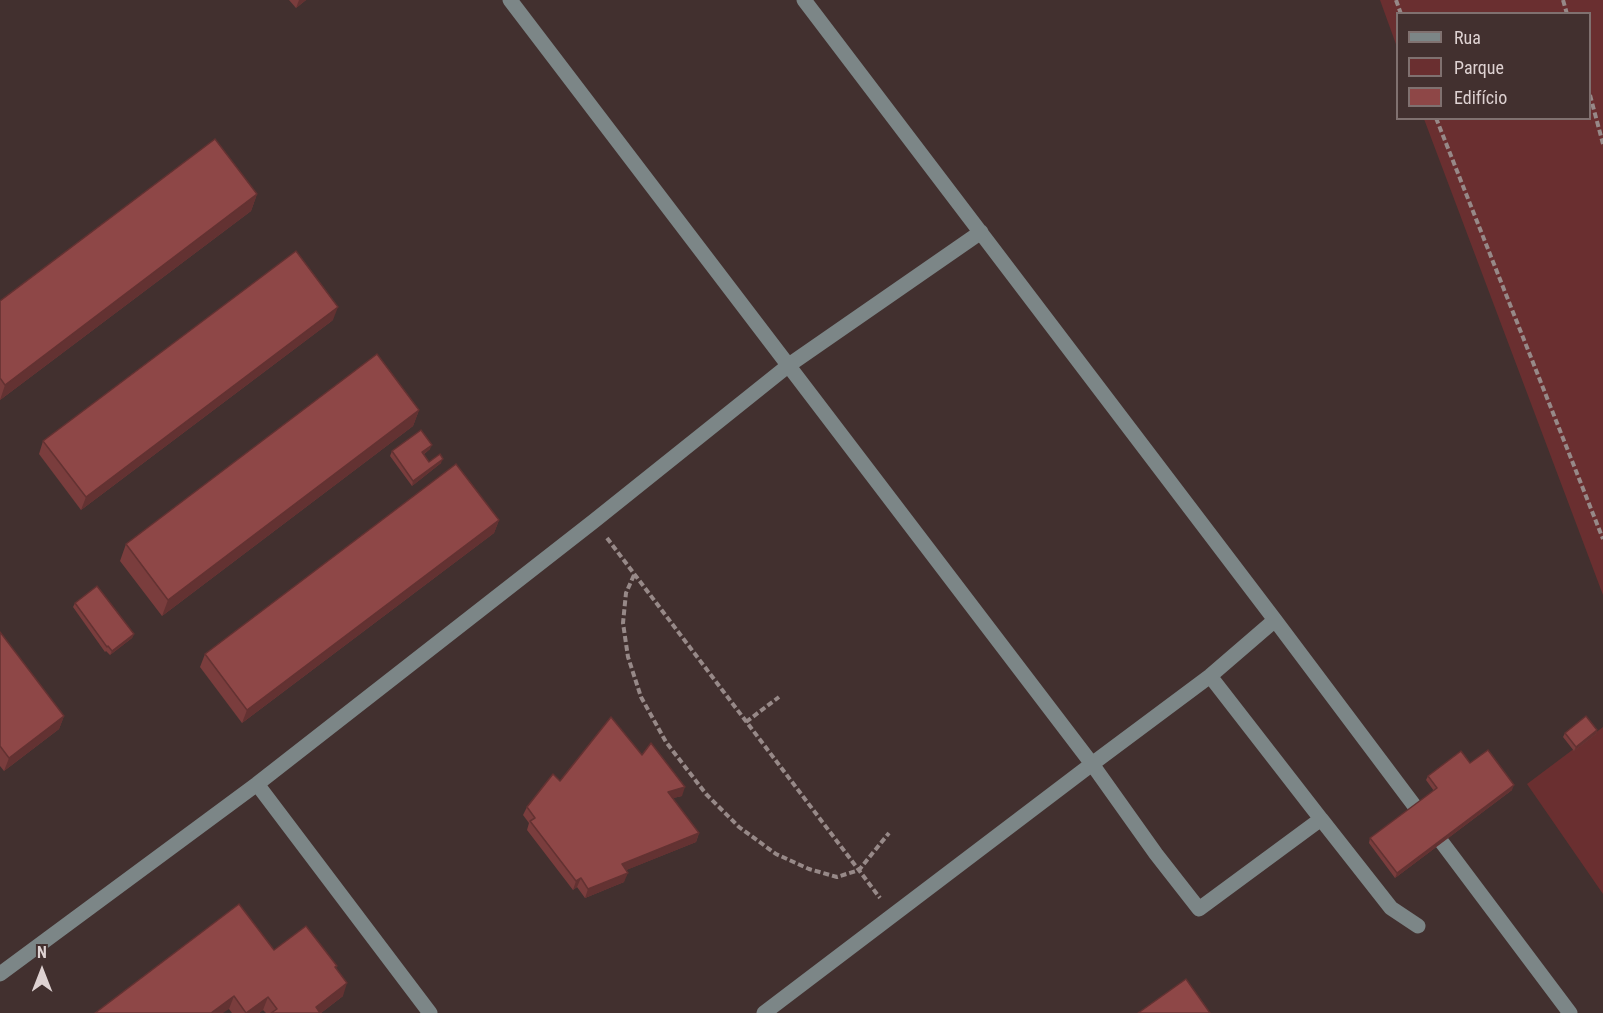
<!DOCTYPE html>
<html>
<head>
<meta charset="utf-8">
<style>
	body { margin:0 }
	#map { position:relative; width:1603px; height:1013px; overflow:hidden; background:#42302f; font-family:"Roboto Condensed",sans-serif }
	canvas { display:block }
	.legend { position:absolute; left:1396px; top:12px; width:195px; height:108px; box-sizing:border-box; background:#42302f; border:2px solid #807170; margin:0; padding:8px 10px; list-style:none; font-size:18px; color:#ded2d2 }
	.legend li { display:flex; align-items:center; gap:12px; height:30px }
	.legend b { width:30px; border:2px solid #807170 }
	.north { position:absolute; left:12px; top:941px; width:60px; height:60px; -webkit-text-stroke:4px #42302f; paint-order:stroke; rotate:0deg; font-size:16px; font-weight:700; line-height:24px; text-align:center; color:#ded2d2 }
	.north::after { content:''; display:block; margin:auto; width:21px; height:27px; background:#ded2d2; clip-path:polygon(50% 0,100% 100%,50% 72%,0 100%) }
</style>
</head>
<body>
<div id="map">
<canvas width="1603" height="1013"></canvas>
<ul class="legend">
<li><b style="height:8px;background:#7c8687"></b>Rua</li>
<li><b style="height:16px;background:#6a2f30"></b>Parque</li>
<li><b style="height:16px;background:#8e4747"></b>Edifício</li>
</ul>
<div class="north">N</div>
</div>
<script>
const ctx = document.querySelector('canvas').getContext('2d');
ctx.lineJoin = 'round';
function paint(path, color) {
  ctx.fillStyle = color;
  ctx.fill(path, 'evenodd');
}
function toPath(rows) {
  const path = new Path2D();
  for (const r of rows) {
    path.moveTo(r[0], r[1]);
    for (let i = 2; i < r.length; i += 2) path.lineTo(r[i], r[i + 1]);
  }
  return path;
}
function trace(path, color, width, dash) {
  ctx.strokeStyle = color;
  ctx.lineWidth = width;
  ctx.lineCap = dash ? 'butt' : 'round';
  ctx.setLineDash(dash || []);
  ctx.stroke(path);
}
const green = toPath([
	[1380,0,1603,0,1603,595,1424,119,1590,118,1590,14,1398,14,1397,47],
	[1603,727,1603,894,1527,784]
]);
const path = toPath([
	[1396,0,1401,14],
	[1563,0,1567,14],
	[1590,95,1603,144],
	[1436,118,1603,539],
	[607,538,880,898],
	[634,575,626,593,623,623,628,657,641,697,666,742,706,794,739,827,776,854,809,869,837,877,859,870,889,833],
	[746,722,779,697]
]);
const minor = toPath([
	[510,0,1092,764,1156,854,1199,909,1321,819,1210,676],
	[804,0,1275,620,1570,1013],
	[257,784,430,1013],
	[1321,819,1391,908,1418,926],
	[0,974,257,784,594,521,789,365,981,232],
	[764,1013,1092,764,1210,676,1275,620]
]);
const wall = toPath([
	[289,0,306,0,296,8],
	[257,194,251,211,0,400,0,301],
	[333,320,81,510,39,454,43,441],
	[419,410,413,426,162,616,120,561,126,544],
	[430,449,423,455,429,462,441,463,412,486,390,456,392,451],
	[499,520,494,533,242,723,200,667,205,654],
	[75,603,134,634,132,638,110,655,106,651,105,652,73,607],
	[0,632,64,716,59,729,4,771,0,766],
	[1597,730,1596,734,1574,751,1563,737,1565,733],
	[642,755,682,796,673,798,699,833,696,842,626,870,624,882,585,898,577,887,573,890,527,830,529,823,523,815,527,807,560,781],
	[1470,763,1512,790,1395,878,1369,843,1370,838,1434,791,1426,780,1428,776],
	[274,950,337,966,336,968,343,996,321,1013,266,1013,263,1010,259,1013,232,1013,229,1009,95,1013]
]);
const shadedWall = toPath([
	[299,0,306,0,296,8],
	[257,194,251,211,0,400,5,385],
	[338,307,333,320,81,510,86,497],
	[419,410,413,426,162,616,168,600],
	[432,445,430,449,420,457,422,452],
	[443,459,441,463,412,486,413,481],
	[499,520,494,533,242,723,247,710],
	[134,634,132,638,110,655,112,651],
	[64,716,59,729,4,771,9,758],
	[1597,730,1596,734,1574,751,1576,747],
	[1514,785,1512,790,1395,878,1397,873],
	[685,787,682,796,665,800,668,792],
	[699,833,696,842,619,873,622,864],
	[628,873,624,882,585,898,588,889],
	[581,878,577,887,573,890,576,881],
	[347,983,343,996,321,1013,316,1007],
	[234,996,229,1009,223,1013,211,1013],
	[268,997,263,1010,259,1013,246,1013]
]);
const building = toPath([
	[215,139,257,194,5,385,0,378,0,301,215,139],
	[296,251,338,307,86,497,43,441,296,251],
	[377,354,419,410,168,600,126,544,377,354],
	[421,430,432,445,422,452,429,462,440,454,443,459,413,481,392,451,421,430],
	[456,464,499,520,247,710,205,654,456,464],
	[97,586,134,634,112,651,108,646,107,647,75,603,97,586],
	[0,632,64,716,9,758,0,746,0,632],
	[1586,716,1597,730,1576,747,1565,733,1586,716],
	[611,717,642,755,651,743,685,787,668,792,699,833,622,864,628,873,588,889,581,878,576,881,530,821,535,818,527,807,553,774,560,781,611,717],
	[1488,750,1514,785,1397,873,1370,838,1437,788,1428,776,1461,751,1470,763,1488,750],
	[239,904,274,950,306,926,337,966,335,967,347,983,316,1007,320,1013,271,1013,277,1009,268,997,246,1013,234,996,211,1013,95,1013,239,904],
	[1186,979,1210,1013,1138,1013,1186,979]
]);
paint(green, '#6a2f30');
trace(path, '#978988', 4, [6, 3]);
trace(minor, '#7c8687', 15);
paint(wall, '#7a3d3d');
paint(shadedWall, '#633232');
paint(building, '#8e4747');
trace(building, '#633232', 1.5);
</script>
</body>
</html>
